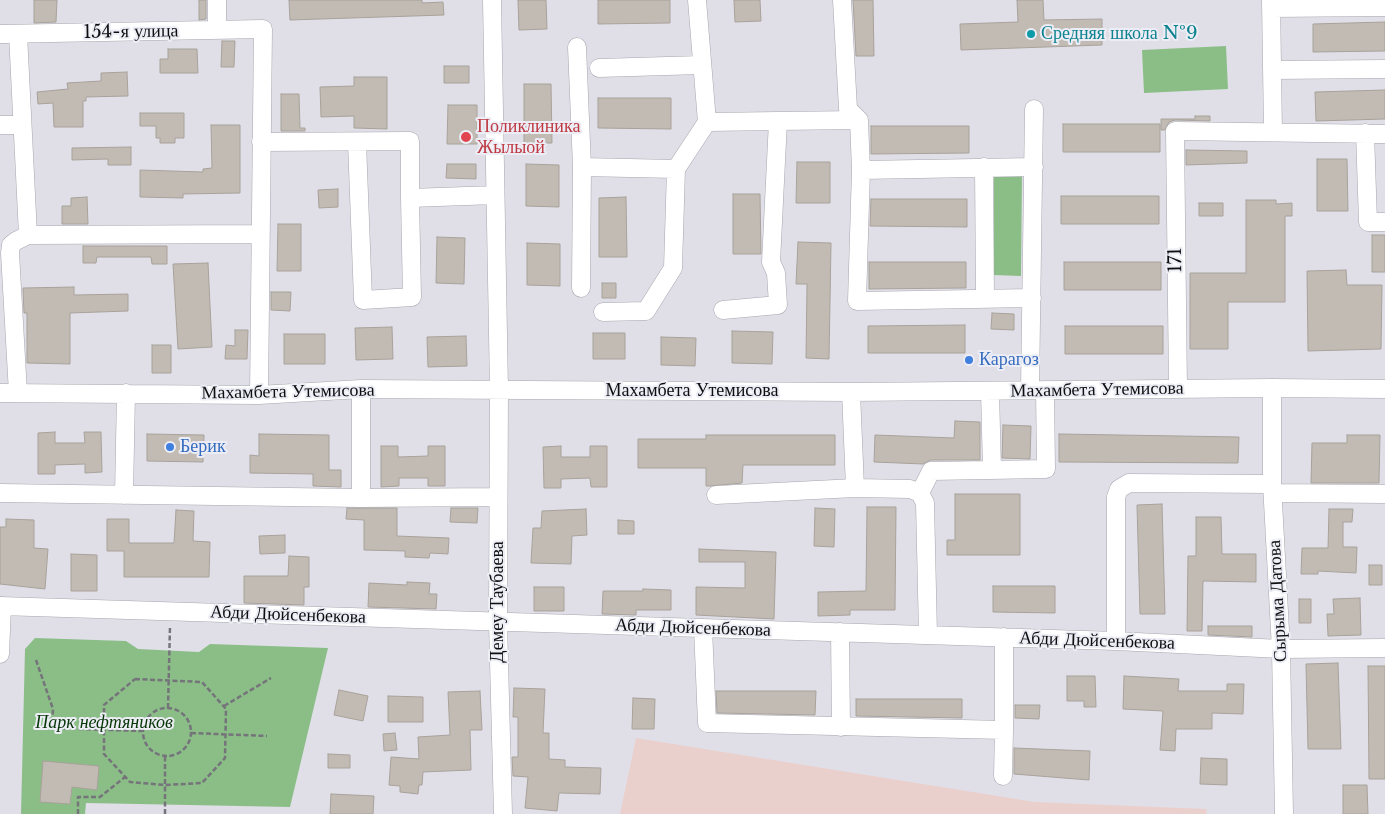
<!DOCTYPE html>
<html>
<head>
<meta charset="utf-8">
<style>
	body { margin:0 }
	canvas { display:block; background:#e0dfe8 }
</style>
</head>
<body>
<canvas width="1385" height="814"></canvas>
<script>
const ctx = document.querySelector('canvas').getContext('2d');
ctx.lineJoin = 'round';
function paint(path, color) {
  ctx.fillStyle = color;
  ctx.fill(path, 'evenodd');
}
function toPath(rows) {
  const path = new Path2D();
  for (const r of rows) {
    if (r.length === 3) {
      path.moveTo(r[0] + r[2], r[1]);
      path.arc(r[0], r[1], r[2], 0, 2 * Math.PI);
      continue;
    }
    path.moveTo(r[0], r[1]);
    for (let i = 2; i < r.length; i += 2) path.lineTo(r[i], r[i + 1]);
  }
  return path;
}
function trace(path, color, width, dash) {
  ctx.strokeStyle = color;
  ctx.lineWidth = width;
  ctx.lineCap = dash ? 'butt' : 'round';
  ctx.setLineDash(dash || []);
  ctx.stroke(path);
}
function write(font, color, halo, rows, align = 'center') {
  ctx.font = font + ' "Libre Baskerville",serif';
  ctx.lineWidth = 4;
  ctx.setLineDash([]);
  ctx.textBaseline = 'middle';
  ctx.strokeStyle = halo;
  ctx.fillStyle = color;
  for (const [text, x, y, turn = 0] of rows) {
    ctx.save();
    ctx.translate(x, y);
    ctx.rotate((+turn || 0) * Math.PI / 180);
    ctx.textAlign = isNaN(turn) ? turn : align;
    if (halo) ctx.strokeText(text, 0, 0);
    ctx.fillText(text, 0, 0);
    ctx.restore();
  }
}
const industrial = toPath([
	[636,738,1035,802,1207,809,1206,814,620,814]
]);
const green = toPath([
	[1226,46,1228,89,1144,93,1142,50],
	[994,174,1022,175,1021,276,993,275],
	[35,638,126,641,138,649,199,652,210,644,328,648,290,807,86,803,85,814,21,814,25,649]
]);
const building = toPath([
	[34,0,57,0,56,22,34,23,34,0],
	[199,0,206,0,206,19,199,20,199,0],
	[289,0,422,0,422,3,443,2,444,15,290,20,289,0],
	[518,0,546,0,547,29,519,30,518,0],
	[598,0,670,0,670,23,598,24,598,0],
	[734,0,760,0,761,21,735,22,734,0],
	[853,0,873,0,874,56,856,56,853,0],
	[1017,0,1043,0,1044,20,1102,19,1102,45,961,50,960,24,1018,22,1017,0],
	[1385,22,1385,51,1313,52,1313,24,1385,22],
	[222,41,235,41,234,67,221,67,222,41],
	[168,49,197,49,198,73,160,73,160,59,168,59,168,49],
	[444,66,469,66,469,83,444,83,444,66],
	[127,72,128,96,86,97,86,101,83,101,83,127,54,127,53,103,38,104,37,92,68,89,67,83,101,81,101,73,127,72],
	[354,77,387,77,387,129,354,128,354,116,321,117,320,87,354,86,354,77],
	[524,84,551,84,552,143,524,143,524,84],
	[1385,90,1385,119,1316,121,1315,92,1385,90],
	[281,94,299,94,300,128,305,128,305,131,281,131,281,94],
	[598,98,671,98,671,129,598,128,598,98],
	[448,105,477,105,477,144,447,144,448,105],
	[140,113,184,113,184,138,175,138,175,143,160,143,160,138,156,138,156,126,140,126,140,113],
	[1195,116,1210,116,1210,121,1175,120,1169,122,1165,130,1161,130,1161,119,1195,119,1195,116],
	[1063,124,1160,124,1160,152,1063,152,1063,124],
	[211,125,240,125,240,193,183,194,183,198,140,197,140,170,203,172,203,169,212,168,211,125],
	[871,126,969,126,969,153,871,154,871,126],
	[131,147,131,165,108,165,108,159,72,160,72,148,131,147],
	[1186,150,1247,151,1247,163,1186,165,1186,150],
	[1317,159,1347,159,1348,211,1317,211,1317,159],
	[797,162,830,162,830,203,796,203,797,162],
	[447,164,476,164,476,179,446,178,447,164],
	[526,164,559,165,559,207,526,206,526,164],
	[338,189,338,207,319,208,318,190,338,189],
	[733,194,760,194,761,254,733,254,733,194],
	[1061,196,1159,196,1159,224,1061,224,1061,196],
	[87,197,88,224,62,224,62,206,71,206,71,198,87,197],
	[626,197,627,257,599,257,599,198,626,197],
	[871,199,967,199,967,227,870,226,871,199],
	[1246,200,1276,200,1276,204,1292,203,1292,216,1285,216,1285,302,1228,302,1228,349,1190,349,1190,273,1246,273,1246,200],
	[1199,203,1223,203,1223,216,1199,216,1199,203],
	[278,224,301,224,301,271,277,271,278,224],
	[1372,235,1385,235,1385,272,1372,272,1372,235],
	[437,237,465,238,464,284,436,283,437,237],
	[798,242,831,243,829,359,806,358,807,284,796,284,798,242],
	[527,243,560,244,560,286,527,285,527,243],
	[83,246,167,246,167,264,152,264,151,257,97,257,96,263,83,263,83,246],
	[869,262,966,262,966,288,869,289,869,262],
	[1064,262,1161,262,1161,290,1064,290,1064,262],
	[208,263,212,347,178,349,173,264,208,263],
	[1346,270,1347,285,1382,285,1381,349,1308,351,1307,271,1346,270],
	[602,283,616,283,616,298,602,298,602,283],
	[74,287,74,295,128,294,128,311,70,313,70,364,27,363,27,313,24,313,23,288,74,287],
	[271,292,291,292,290,311,271,310,271,292],
	[992,313,1014,314,1014,330,991,329,992,313],
	[965,325,965,353,868,353,868,326,965,325],
	[1065,326,1163,326,1163,354,1065,354,1065,326],
	[392,327,393,359,356,360,355,328,392,327],
	[235,330,248,330,247,359,225,359,226,345,235,346,235,330],
	[732,331,773,332,772,364,732,363,732,331],
	[593,333,625,333,625,359,593,359,593,333],
	[284,334,325,334,325,364,284,364,284,334],
	[466,336,467,366,428,367,427,337,466,336],
	[661,337,696,338,695,366,661,365,661,337],
	[152,345,171,345,171,373,152,373,152,345],
	[955,421,980,422,980,460,931,460,923,464,874,462,875,435,954,438,955,421],
	[1003,425,1031,426,1030,459,1002,458,1003,425],
	[55,432,55,443,85,443,84,432,101,432,102,472,85,473,85,464,55,465,55,474,38,474,38,433,55,432],
	[147,434,204,435,203,462,147,461,147,434],
	[259,434,329,435,329,470,341,470,341,487,313,486,313,474,250,473,250,455,259,456,259,434],
	[1059,434,1239,437,1238,463,1059,462,1059,434],
	[706,435,835,435,835,465,743,465,742,483,710,486,706,486,706,468,638,468,638,439,706,439,706,435],
	[1347,435,1380,435,1379,483,1311,483,1312,443,1347,443,1347,435],
	[381,446,398,446,398,457,428,456,428,446,445,446,445,486,428,486,428,478,399,478,399,486,381,487,381,446],
	[561,446,561,457,590,457,590,446,607,446,607,487,591,487,590,478,561,479,561,488,544,488,543,447,561,446],
	[955,494,1020,494,1020,555,947,555,947,540,955,540,955,494],
	[1162,504,1165,614,1140,614,1137,505,1162,504],
	[867,507,896,507,895,610,850,610,850,615,818,616,818,592,866,591,867,507],
	[347,508,397,508,397,536,449,538,448,554,430,553,429,558,405,557,405,551,364,550,364,520,346,519,347,508],
	[451,508,478,508,477,523,450,522,451,508],
	[815,508,835,509,834,547,814,546,815,508],
	[586,509,587,535,572,536,571,564,531,563,533,528,541,528,542,511,586,509],
	[1329,509,1353,509,1352,522,1343,522,1343,547,1357,547,1356,573,1318,571,1318,574,1301,574,1302,548,1328,548,1329,509],
	[176,510,194,511,193,541,210,542,209,577,124,577,124,551,107,551,107,519,129,519,129,543,174,543,176,510],
	[1196,517,1221,517,1222,554,1256,554,1256,582,1203,581,1202,631,1187,631,1188,556,1196,556,1196,517],
	[6,519,34,520,34,548,48,549,45,589,0,584,0,527,6,527,6,519],
	[618,520,634,521,634,534,618,534,618,520],
	[285,535,285,553,260,554,259,536,285,535],
	[699,549,776,552,774,619,696,615,696,587,745,588,745,562,699,562,699,549],
	[71,554,97,555,97,591,71,591,71,554],
	[289,556,309,557,309,587,304,587,304,605,244,603,244,576,288,576,289,556],
	[1369,565,1382,565,1382,585,1369,585,1369,565],
	[407,582,430,583,429,594,437,594,436,609,368,607,369,583,407,585,407,582],
	[993,586,1055,586,1055,613,993,612,993,586],
	[534,587,564,587,564,611,534,611,534,587],
	[643,589,671,590,671,610,636,610,636,615,602,614,603,591,643,591,643,589],
	[1360,598,1361,635,1328,636,1327,614,1334,614,1333,599,1360,598],
	[1299,599,1311,599,1311,623,1299,623,1299,599],
	[1208,626,1252,626,1252,637,1208,635,1208,626],
	[1338,663,1341,749,1308,749,1306,664,1338,663],
	[1368,666,1385,666,1385,779,1369,779,1368,666],
	[1067,676,1095,676,1096,707,1084,707,1084,701,1067,701,1067,676],
	[1124,676,1179,679,1178,691,1227,691,1227,684,1244,684,1243,714,1212,713,1212,729,1176,729,1175,751,1160,750,1163,711,1123,709,1124,676],
	[514,688,545,689,543,733,549,733,549,759,565,760,565,767,601,768,600,794,559,793,557,811,525,808,528,777,513,776,512,757,518,757,518,717,513,717,514,688],
	[339,690,368,696,363,721,334,715,339,690],
	[480,691,482,730,470,730,471,770,423,772,422,785,419,785,418,794,400,792,400,786,389,785,391,757,419,759,418,737,450,735,448,692,480,691],
	[716,691,816,691,815,715,717,713,716,691],
	[388,696,423,697,423,722,388,722,388,696],
	[633,698,655,699,654,729,632,729,633,698],
	[856,699,962,699,962,718,856,716,856,699],
	[1015,705,1040,705,1039,719,1015,718,1015,705],
	[395,733,397,750,384,751,383,734,395,733],
	[1014,748,1090,751,1089,780,1014,774,1014,748],
	[328,754,350,755,350,768,328,768,328,754],
	[1201,758,1227,759,1227,785,1200,784,1201,758],
	[43,761,99,766,97,790,72,787,70,804,40,802,43,761],
	[1343,785,1367,785,1368,814,1343,814,1343,785],
	[331,794,374,796,373,814,330,814,331,794]
]);
const path = toPath([
	[36,660,53,709,52,728,142,731],
	[135,679,202,682,226,709,225,758,202,783,165,785,130,782,104,754,104,705,135,679],
	[224,706,271,678],
	[167,732,24],
	[168,708,170,626],
	[191,733,267,736],
	[78,814,78,797,100,797,125,777],
	[165,814,165,756]
]);
const minor = toPath([
	[217,0,217,30],
	[492,0,499,390,498,622,503,814],
	[697,0,707,122,778,121],
	[842,0,848,109,859,120],
	[1271,0,1273,132],
	[1271,8,1385,7],
	[0,34,263,29,259,395],
	[18,34,28,235],
	[577,47,582,167,581,288],
	[599,68,701,65],
	[1273,70,1385,69],
	[0,125,21,125],
	[1365,133,1368,222,1385,222],
	[261,142,410,141,410,198,495,195],
	[357,142,363,300,412,297,410,198],
	[582,167,676,169],
	[984,167,985,299],
	[861,170,1034,167],
	[723,310,778,305,776,273,771,262,778,121,859,120,861,170,857,301,1032,298],
	[603,312,646,311,673,268,676,169,707,122],
	[1272,388,1272,484,1281,649,1284,814],
	[361,389,361,498],
	[1178,389,1175,131,1385,134],
	[1030,390,1034,109],
	[990,391,992,470],
	[851,392,855,488],
	[0,393,259,395,361,389,851,392,1272,388,1385,389],
	[18,393,10,253,11,245,16,241,28,235,260,234],
	[0,493,361,498,498,497],
	[920,493,931,471,1046,469,1045,390],
	[1273,493,1385,494],
	[124,495,126,393],
	[716,495,855,488,910,489,920,493,925,503,928,635],
	[0,606,1116,641,1281,649,1385,648],
	[703,628,707,723,1004,730,1004,637],
	[840,632,841,727],
	[1116,641,1116,497,1119,489,1129,483,1272,484],
	[0,654,2,606],
	[1003,776,1004,730]
]);
const markers = [
	[1031,34,5,"#0f9aa8"],
	[466,137,6,"#e0444e"],
	[969,360,5,"#3f7fe0"],
	[170,447,5,"#3f7fe0"]
];
const streetNames = [
	["154-я улица",131,32,-1],
	["171",1176,260,-91],
	["Махамбета Утемисова",1097,390,-1],
	["Махамбета Утемисова",692,391],
	["Махамбета Утемисова",288,392,-1],
	["Сырыма Датова",1278,601,-93],
	["Демеу Таубаева",498,602,-90],
	["Абди Дюйсенбекова",288,615,2],
	["Абди Дюйсенбекова",693,628,2],
	["Абди Дюйсенбекова",1097,641,2]
];
const cultureNames = [
	["Средняя школа №9",1041,34]
];
const healthNames = [
	["Поликлиника",477,127],
	["Жылыой",477,148]
];
const shopNames = [
	["Карагоз",979,360],
	["Берик",180,447]
];
const parkNames = [
	["Парк нефтяников",104,723]
];
paint(industrial, '#ead0cd');
paint(green, '#8bbe87');
paint(building, '#c1bbb4');
trace(building, '#a8a29b', 1);
trace(minor, '#a6a6ae', 19);
trace(path, '#74747a', 2.5, [5, 2.5]);
trace(minor, '#fff', 18);
for (const [x, y, r, color] of markers) {
  const dot = new Path2D();
  dot.arc(x, y, r, 0, 2 * Math.PI);
  ctx.fillStyle = color;
  ctx.fill(dot);
  trace(dot, '#ededf6', 2);
}
write('18px', '#0e0e11', '#ededf6', streetNames);
write('18px', '#0d838f', '#ededf6', cultureNames, 'left');
write('18px', '#be3a42', '#ededf6', healthNames, 'left');
write('18px', '#366cbe', '#ededf6', shopNames, 'left');
write('italic 18px', '#073607', '#ededf6', parkNames);
</script>
</body>
</html>
